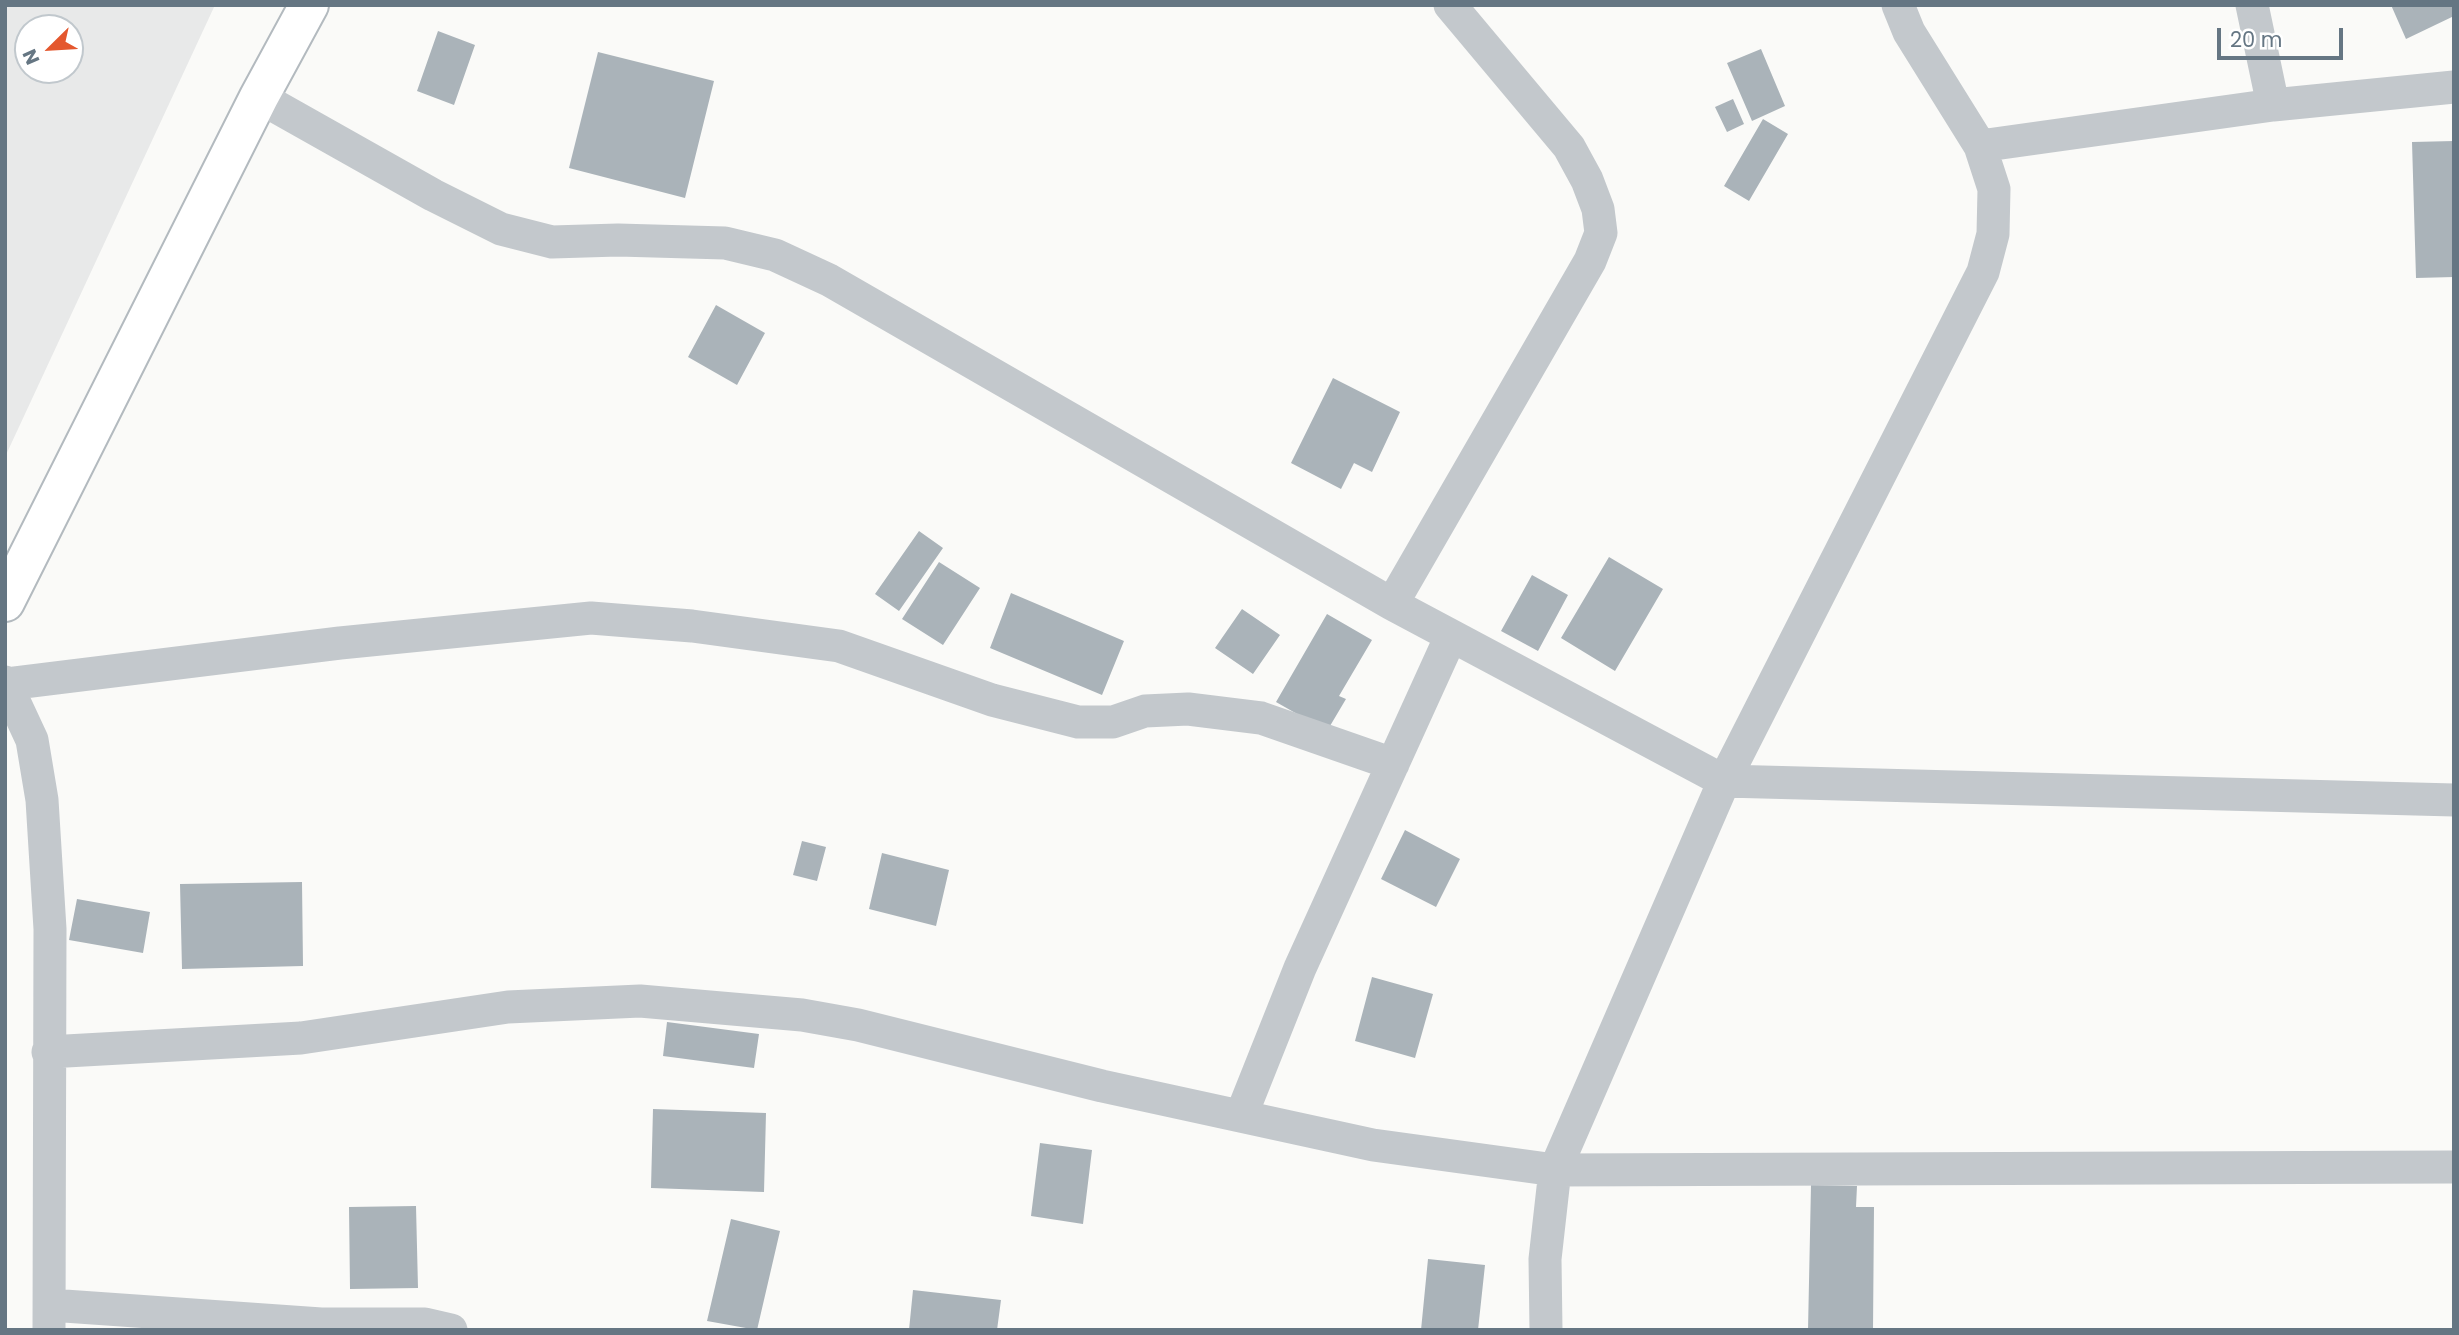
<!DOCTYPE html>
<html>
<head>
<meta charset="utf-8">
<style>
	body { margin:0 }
	#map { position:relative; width:2459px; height:1335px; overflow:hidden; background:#fafaf8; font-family:Poppins,sans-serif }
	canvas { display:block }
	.frame { position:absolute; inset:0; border:7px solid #657683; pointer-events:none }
	.north { position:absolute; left:14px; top:14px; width:70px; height:70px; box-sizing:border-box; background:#fff; border:2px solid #c1c8cd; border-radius:50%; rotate:246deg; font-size:19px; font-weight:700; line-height:28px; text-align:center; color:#657683 }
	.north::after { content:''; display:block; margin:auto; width:24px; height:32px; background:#e4572e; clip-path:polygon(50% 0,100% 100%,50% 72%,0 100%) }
	.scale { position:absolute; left:2217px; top:28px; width:126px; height:32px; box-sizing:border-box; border:4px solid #657683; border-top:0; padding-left:9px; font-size:21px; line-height:24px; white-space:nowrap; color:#657683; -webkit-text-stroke:5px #fff; paint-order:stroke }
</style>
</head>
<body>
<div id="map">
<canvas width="2459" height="1335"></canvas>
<div class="frame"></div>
<div class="north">N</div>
<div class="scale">20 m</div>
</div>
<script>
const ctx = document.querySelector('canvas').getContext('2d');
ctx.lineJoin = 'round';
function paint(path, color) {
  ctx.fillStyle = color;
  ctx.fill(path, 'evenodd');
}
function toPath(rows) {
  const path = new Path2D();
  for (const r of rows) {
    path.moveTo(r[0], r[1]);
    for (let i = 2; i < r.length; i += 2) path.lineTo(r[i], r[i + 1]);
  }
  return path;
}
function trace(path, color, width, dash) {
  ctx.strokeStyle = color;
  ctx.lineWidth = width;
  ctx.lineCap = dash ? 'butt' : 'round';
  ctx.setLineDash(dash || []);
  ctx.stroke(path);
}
const built = toPath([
	[5,5,215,5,5,457],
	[28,28,70,28,70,70,28,70]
]);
const building = toPath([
	[2391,5,2454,5,2454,16,2406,39],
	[438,31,475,45,454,105,417,91],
	[1761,49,1785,106,1752,121,1727,63],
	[598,52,714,81,685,198,569,168],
	[1733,99,1744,124,1727,132,1715,107],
	[1763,119,1788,134,1749,201,1724,186],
	[2454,141,2454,277,2416,278,2412,142],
	[716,305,765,333,737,385,688,357],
	[1333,378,1400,412,1372,472,1354,463,1341,489,1291,463],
	[919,531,943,548,899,611,875,594],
	[1609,557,1663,589,1615,671,1561,638],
	[939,562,980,588,943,645,902,619],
	[1532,575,1568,595,1538,651,1501,631],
	[1011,593,1124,641,1102,695,990,648],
	[1242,609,1280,635,1253,674,1215,648],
	[1327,614,1372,640,1339,696,1346,699,1327,731,1276,702],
	[1405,830,1460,859,1436,907,1381,879],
	[802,841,826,847,817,881,793,875],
	[882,853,949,870,936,926,869,909],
	[302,882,303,966,182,969,180,884],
	[77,899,150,912,143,953,69,940],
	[1372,977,1433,994,1415,1058,1355,1041],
	[667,1022,759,1034,754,1068,663,1056],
	[653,1109,766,1113,764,1192,651,1188],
	[1040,1143,1092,1150,1083,1224,1031,1216],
	[1811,1185,1857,1186,1856,1207,1874,1207,1873,1330,1808,1330],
	[416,1206,418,1288,350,1289,349,1207],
	[731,1219,780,1231,757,1330,707,1321],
	[1428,1259,1485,1265,1478,1330,1421,1330],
	[913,1290,1001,1300,997,1330,909,1330]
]);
const street = toPath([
	[2252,5,2273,105],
	[259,97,433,195,501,229,552,242,618,240,725,243,775,255,829,280,1392,604,1724,781,2454,800],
	[1980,146,2273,105,2454,87],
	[1392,604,1590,261,1601,233,1598,209,1587,180,1569,147,1450,5],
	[5,682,32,740,42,800,50,929,49,1330],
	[7,684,340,643,591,618,692,626,839,646,992,700,1078,722,1113,722,1145,711,1188,709,1261,718,1393,764],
	[48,1052,301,1038,508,1007,640,1001,802,1015,858,1025,1102,1086,1373,1145,1555,1170,2454,1167],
	[1241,1116,1300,968,1451,636],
	[50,1305,321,1324,425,1324,451,1330],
	[1546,1330,1545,1259,1555,1170,1724,781,1983,272,1993,234,1994,189,1980,146,1909,32,1898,5]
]);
const secondary = toPath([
	[5,602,259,97,309,5]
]);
paint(built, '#e8e9e9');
paint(building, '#aab3b9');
trace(secondary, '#b3babf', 42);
trace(street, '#c3c8cc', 33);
trace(secondary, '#fff', 38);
</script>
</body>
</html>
